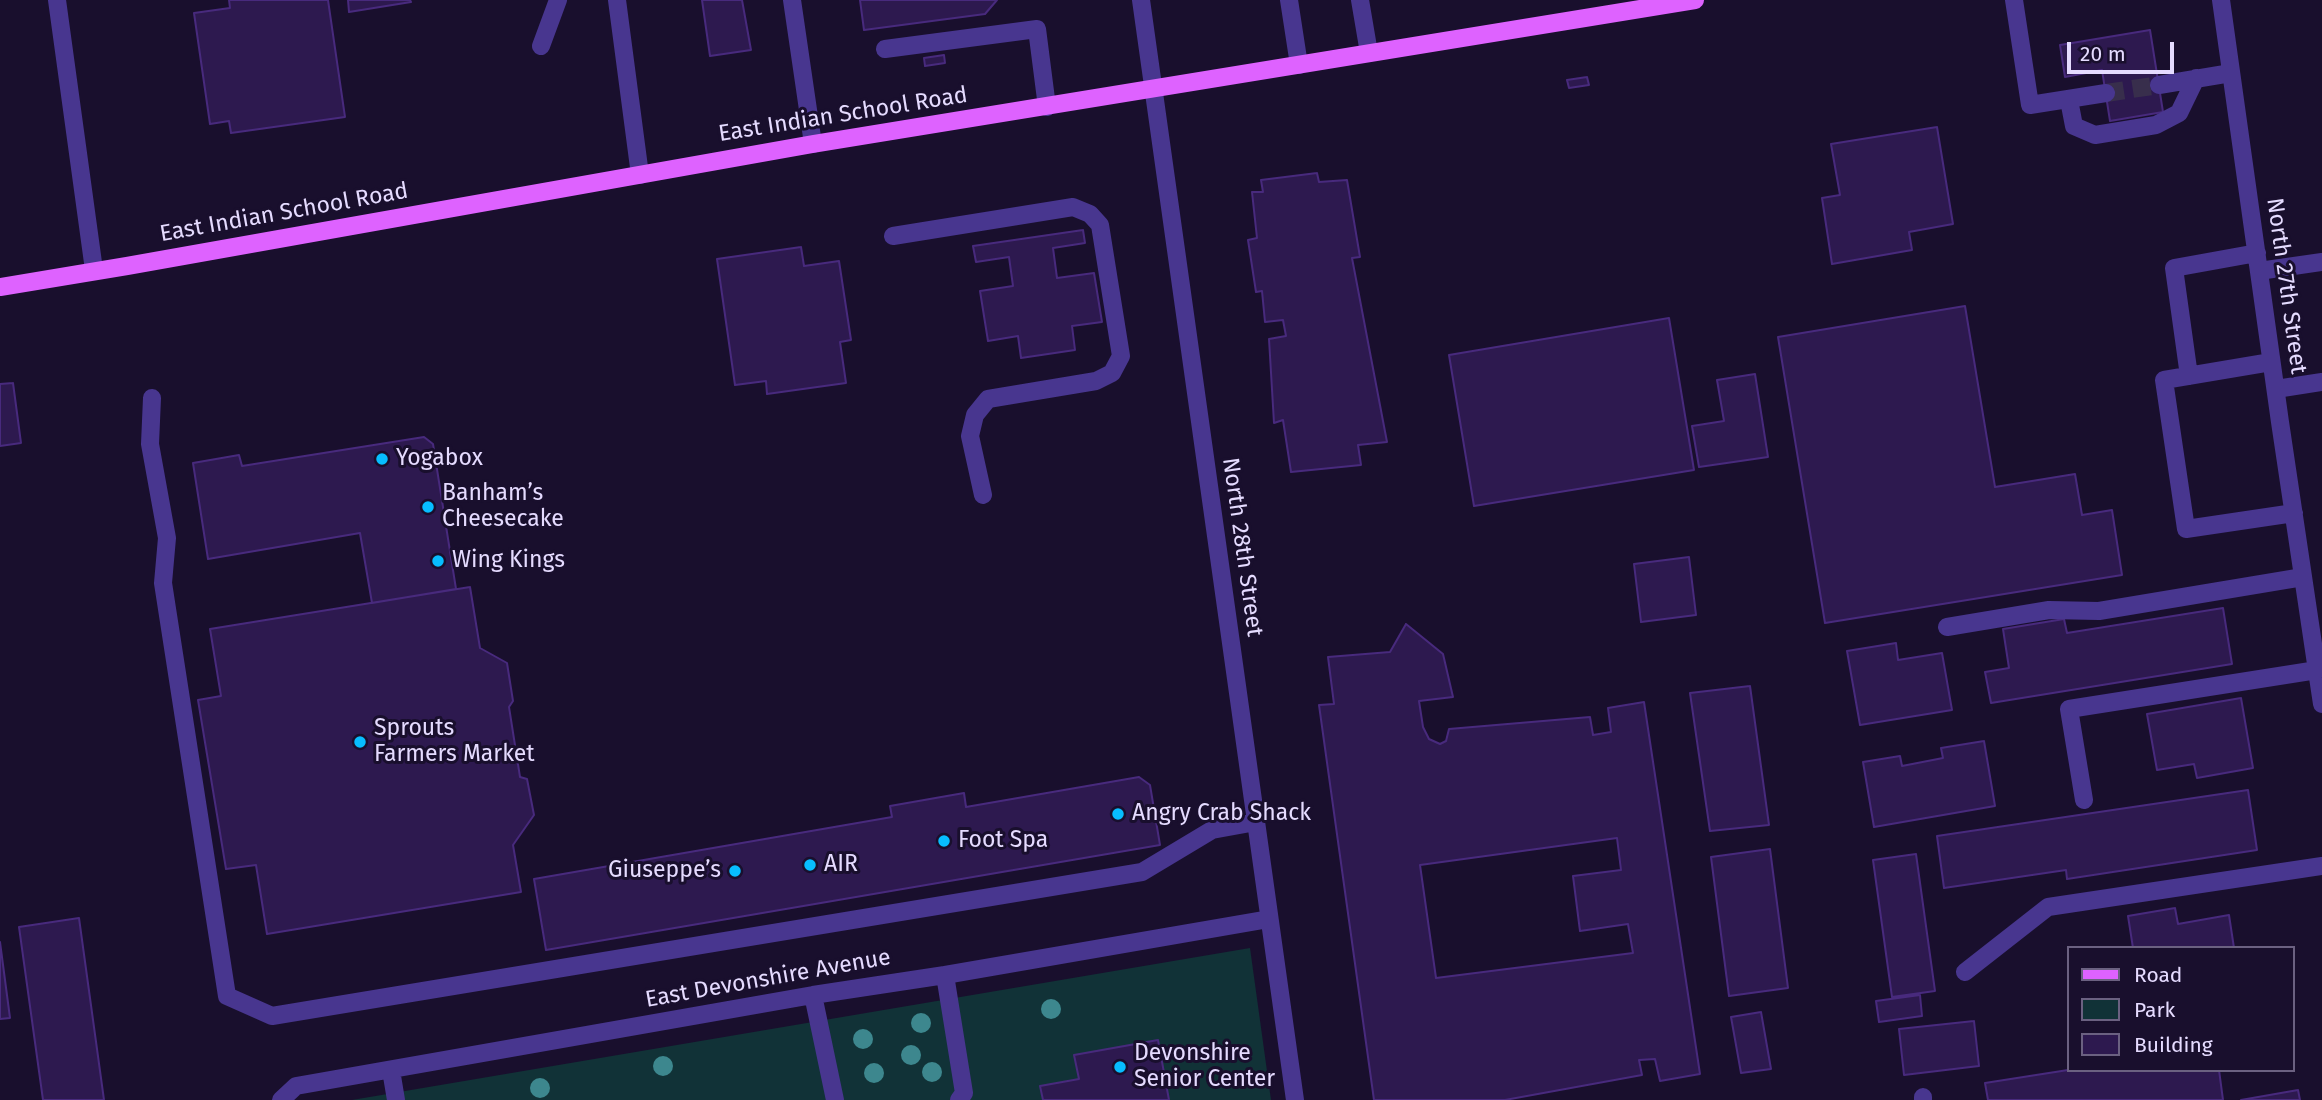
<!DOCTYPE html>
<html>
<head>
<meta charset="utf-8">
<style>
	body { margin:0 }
	#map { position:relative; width:2322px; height:1100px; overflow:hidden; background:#190f2d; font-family:"Fira Sans",sans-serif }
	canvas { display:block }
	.legend { position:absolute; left:2067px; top:946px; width:228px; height:126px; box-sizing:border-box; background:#190f2d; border:2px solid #6b6181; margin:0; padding:9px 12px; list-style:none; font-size:21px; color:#e5dbff }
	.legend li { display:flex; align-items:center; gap:14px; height:35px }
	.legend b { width:35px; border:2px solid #6b6181 }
	.scale { position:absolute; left:2067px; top:42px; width:107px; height:32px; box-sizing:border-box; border:4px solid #e5dbff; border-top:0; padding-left:9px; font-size:21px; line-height:24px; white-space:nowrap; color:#e5dbff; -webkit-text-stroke:5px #190f2d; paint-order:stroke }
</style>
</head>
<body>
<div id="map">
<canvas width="2322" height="1100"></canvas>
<ul class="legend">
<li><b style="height:9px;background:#de62ff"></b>Road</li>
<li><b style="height:19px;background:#113237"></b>Park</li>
<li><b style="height:19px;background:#2d194f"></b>Building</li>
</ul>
<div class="scale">20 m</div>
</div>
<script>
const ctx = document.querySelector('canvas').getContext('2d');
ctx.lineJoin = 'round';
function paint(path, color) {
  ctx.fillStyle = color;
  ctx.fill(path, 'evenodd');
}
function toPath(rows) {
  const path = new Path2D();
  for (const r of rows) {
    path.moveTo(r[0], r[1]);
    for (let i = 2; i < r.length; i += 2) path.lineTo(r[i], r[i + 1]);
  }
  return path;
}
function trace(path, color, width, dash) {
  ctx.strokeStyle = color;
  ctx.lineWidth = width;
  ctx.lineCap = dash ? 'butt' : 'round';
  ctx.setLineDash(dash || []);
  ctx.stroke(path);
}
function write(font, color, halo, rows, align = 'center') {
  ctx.font = font + ' "Fira Sans",sans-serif';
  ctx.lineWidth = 6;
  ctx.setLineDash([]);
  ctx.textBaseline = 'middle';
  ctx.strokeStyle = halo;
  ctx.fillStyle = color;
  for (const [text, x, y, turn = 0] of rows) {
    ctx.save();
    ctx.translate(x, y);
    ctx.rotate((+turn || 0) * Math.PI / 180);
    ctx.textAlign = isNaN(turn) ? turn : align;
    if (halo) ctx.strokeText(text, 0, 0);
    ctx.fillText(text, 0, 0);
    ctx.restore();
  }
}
const green = toPath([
	[1250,948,1271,1100,352,1100]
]);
const building = toPath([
	[229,0,328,0,345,117,231,133,229,121,210,124,194,13,230,8,229,0],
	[348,0,410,0,411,2,349,12,348,0],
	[702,0,742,0,751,50,710,56,702,0],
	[860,0,997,0,985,14,864,30,860,0],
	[2150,30,2163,112,2110,121,2102,70,2065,77,2060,45,2150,30],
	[944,55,945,63,925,66,924,58,944,55],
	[1587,77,1589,85,1569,88,1567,80,1587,77],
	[1937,127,1953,224,1909,232,1912,250,1832,264,1822,198,1840,195,1831,144,1937,127],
	[1317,173,1319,182,1347,180,1360,257,1352,258,1387,442,1358,445,1361,465,1291,472,1283,420,1274,423,1269,339,1286,336,1283,320,1265,322,1262,291,1256,292,1248,240,1257,238,1252,192,1263,192,1261,180,1317,173],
	[1083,230,1085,243,1053,248,1057,278,1094,273,1102,322,1072,326,1075,350,1021,358,1018,336,988,341,980,291,1013,286,1009,257,976,262,973,246,1083,230],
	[801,247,804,266,839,261,851,340,840,342,846,383,767,394,766,381,735,385,717,259,801,247],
	[1965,306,1995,487,2075,474,2082,515,2112,510,2122,575,1825,623,1778,337,1965,306],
	[1669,318,1694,470,1474,506,1449,355,1669,318],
	[1755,374,1768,457,1699,467,1692,426,1724,421,1717,380,1755,374],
	[13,383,21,443,0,446,0,384,13,383],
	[424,437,433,444,456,589,372,603,360,533,208,559,193,463,239,455,242,466,424,437],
	[1689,557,1696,615,1641,622,1634,564,1689,557],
	[470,587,480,648,507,663,513,701,509,707,520,777,527,779,534,815,513,845,521,892,267,934,256,865,226,869,198,700,221,696,210,629,470,587],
	[2223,608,2232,664,1991,703,1985,672,2009,668,2003,629,2064,619,2067,633,2223,608],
	[1406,624,1443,654,1453,697,1419,701,1423,727,1429,739,1440,744,1446,741,1449,729,1590,717,1593,735,1611,732,1608,708,1644,702,1700,1074,1660,1081,1655,1059,1639,1060,1642,1075,1505,1100,1374,1100,1319,705,1334,704,1328,657,1390,652,1406,624],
	[1617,838,1621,870,1573,876,1580,931,1628,924,1633,953,1436,978,1420,865,1617,838],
	[1896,643,1898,660,1942,653,1952,710,1860,725,1847,651,1896,643],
	[1750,686,1769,825,1710,831,1690,693,1750,686],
	[2241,698,2253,768,2197,778,2194,764,2157,770,2147,714,2241,698],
	[1984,741,1995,806,1874,827,1863,762,1900,756,1902,766,1943,758,1941,748,1984,741],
	[1139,777,1150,785,1160,845,546,950,534,879,892,817,890,806,964,793,966,807,1139,777],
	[2248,790,2257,850,2067,879,2066,870,1944,888,1937,836,2248,790],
	[1770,849,1788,988,1729,996,1711,857,1770,849],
	[1916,854,1935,991,1892,997,1873,860,1916,854],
	[2175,908,2178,924,2229,915,2234,948,2133,948,2128,916,2175,908],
	[79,918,104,1100,43,1100,19,927,79,918],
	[0,942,10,1018,0,1019,0,942],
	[1920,995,1922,1016,1879,1022,1876,1001,1920,995],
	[1761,1012,1771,1069,1741,1073,1731,1017,1761,1012],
	[1974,1021,1979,1066,1904,1075,1899,1029,1974,1021],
	[1158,1040,1169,1100,1043,1100,1040,1086,1079,1079,1074,1055,1158,1040],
	[2068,1070,2219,1070,2223,1100,1988,1100,1985,1083,2068,1070],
	[2298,1090,2300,1100,2241,1100,2298,1090]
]);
const minorTunnel = toPath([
	[2106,93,2159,85]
]);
const minor = toPath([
	[57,0,94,270],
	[617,0,640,175],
	[792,0,813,144],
	[1141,0,1295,1100],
	[1289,0,1299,65],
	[1360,0,1369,53],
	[2014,0,2030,105,2106,93],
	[2221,0,2280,422,2322,704],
	[541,46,558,0],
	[885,49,1037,29,1047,107],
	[2159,85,2231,73],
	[2069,100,2074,126,2095,135,2156,125,2179,113,2196,78],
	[893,236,1073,207,1090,214,1100,225,1121,356,1112,373,1096,381,988,399,975,415,970,436,983,495],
	[2259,271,2322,262],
	[2271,362,2164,380,2186,529,2294,513],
	[2189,376,2174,268,2257,253],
	[2276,389,2322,382],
	[152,398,150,444,167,538,163,583,227,996,272,1016,1142,872,1212,830,1256,822],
	[1947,627,2049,610,2099,611,2303,577],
	[2084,800,2069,709,2317,670],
	[1965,972,2048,907,2322,866],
	[945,975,964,1093,959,1100],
	[813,995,835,1100],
	[391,1070,396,1100],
	[1923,1097,1923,1100],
	[281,1100,296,1086,813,995,945,975,1269,919]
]);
const major = toPath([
	[0,287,127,266,813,144,1695,0]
]);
const trees = [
	[1051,1009],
	[921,1023],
	[863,1039],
	[911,1055],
	[663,1066],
	[932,1072],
	[874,1073],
	[540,1088]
];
const markers = [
	[382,459,7,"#07bdff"],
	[428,507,7,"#07bdff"],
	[438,561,7,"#07bdff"],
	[360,742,7,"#07bdff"],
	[1118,814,7,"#07bdff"],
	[944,841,7,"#07bdff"],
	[810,865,7,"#07bdff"],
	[735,871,7,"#07bdff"],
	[1120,1067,7,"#07bdff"]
];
const streetNames = [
	["East Indian School Road",843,115,-9],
	["East Indian School Road",284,213,-10],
	["North 27th Street",2286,286,82],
	["North 28th Street",1242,547,82],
	["East Devonshire Avenue",768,979,-10]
];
const poiNames = [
	["Yogabox",396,459],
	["Banham’s",442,494],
	["Cheesecake",442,520],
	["Wing Kings",452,561],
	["Sprouts",374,729],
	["Farmers Market",374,755],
	["Angry Crab Shack",1132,814],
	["Foot Spa",958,841],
	["AIR",824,865],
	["Giuseppe’s",721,871,"right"],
	["Devonshire",1134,1054],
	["Senior Center",1134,1080]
];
paint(green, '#113237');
paint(building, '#2d194f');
trace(building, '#482a7d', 2);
trace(minorTunnel, '#382e4c', 18, [18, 9]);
trace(minor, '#48368f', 18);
trace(major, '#de62ff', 18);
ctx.fillStyle = '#3d878e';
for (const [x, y] of trees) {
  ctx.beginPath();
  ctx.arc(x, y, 10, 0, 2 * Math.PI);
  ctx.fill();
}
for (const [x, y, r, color] of markers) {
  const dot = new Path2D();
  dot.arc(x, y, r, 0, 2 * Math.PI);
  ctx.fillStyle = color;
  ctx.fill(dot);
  trace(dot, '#190f2d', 2.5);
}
write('23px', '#e5dbff', '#190f2d', streetNames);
write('23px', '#e5dbff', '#190f2d', poiNames, 'left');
</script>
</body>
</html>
